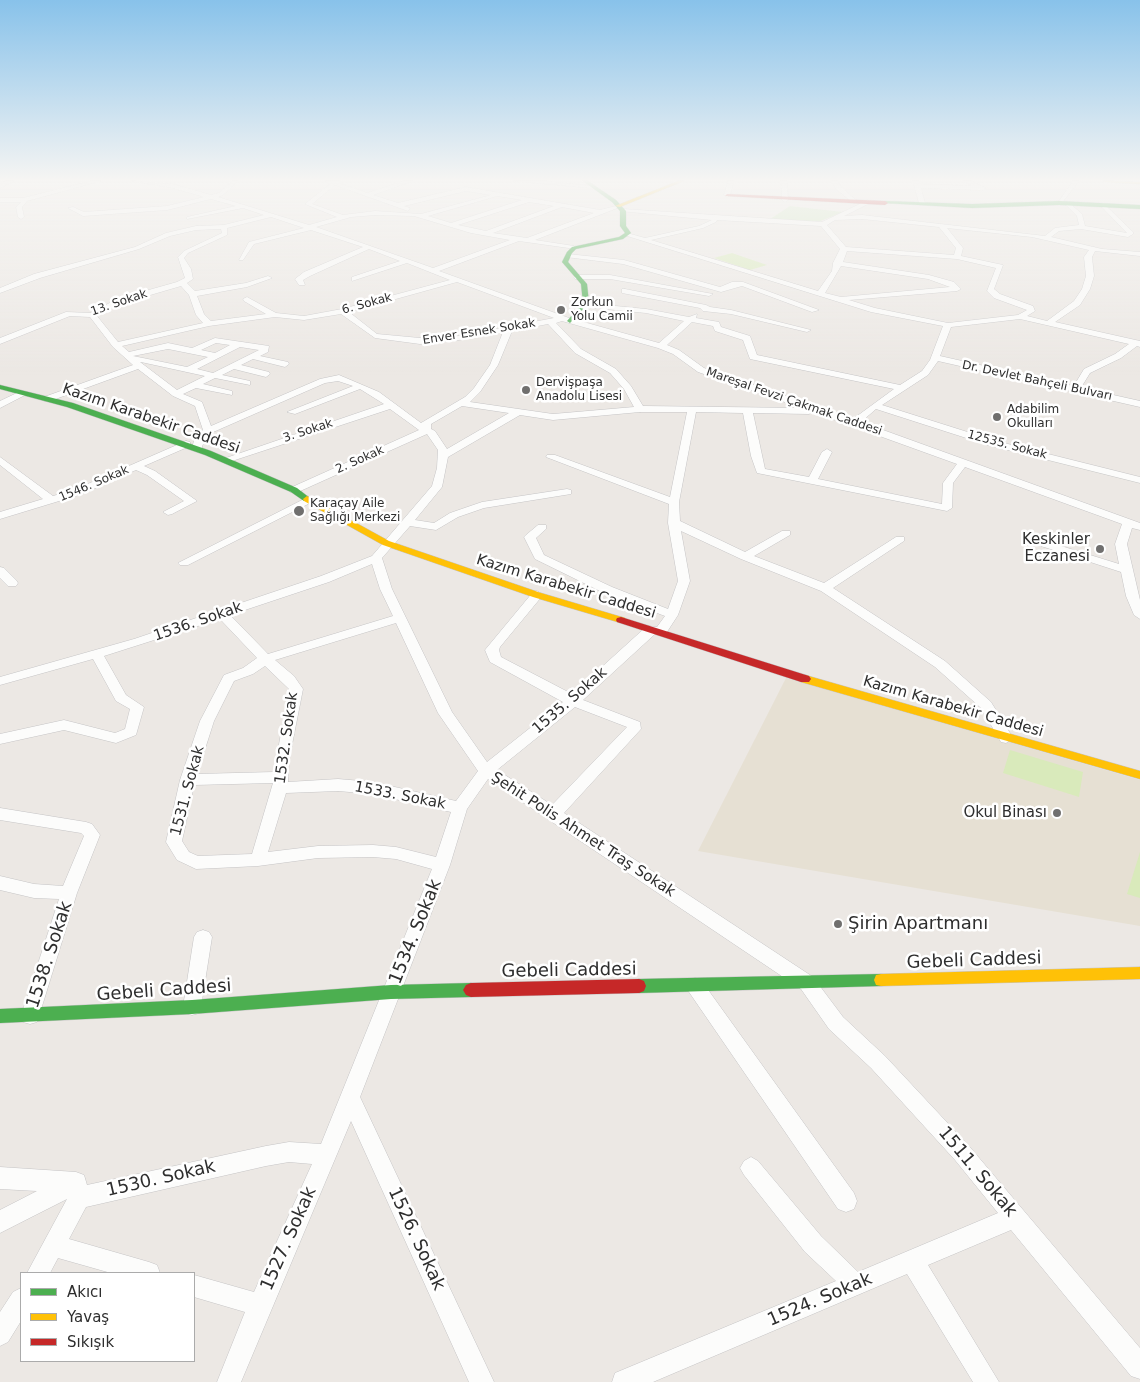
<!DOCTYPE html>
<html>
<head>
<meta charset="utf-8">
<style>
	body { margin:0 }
	#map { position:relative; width:1140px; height:1382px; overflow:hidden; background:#ece8e4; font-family:"DejaVu Sans",sans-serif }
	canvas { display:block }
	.legend { position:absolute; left:20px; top:1272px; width:175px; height:90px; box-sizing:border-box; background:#fff; border:1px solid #ababab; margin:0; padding:6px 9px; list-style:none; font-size:15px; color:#2e2e2e }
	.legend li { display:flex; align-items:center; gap:10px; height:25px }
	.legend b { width:25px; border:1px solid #ababab }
</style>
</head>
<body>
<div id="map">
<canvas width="1140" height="1382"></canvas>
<ul class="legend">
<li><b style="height:6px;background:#4caf50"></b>Akıcı</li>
<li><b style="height:6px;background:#ffc107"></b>Yavaş</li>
<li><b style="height:6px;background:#c62828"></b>Sıkışık</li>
</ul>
</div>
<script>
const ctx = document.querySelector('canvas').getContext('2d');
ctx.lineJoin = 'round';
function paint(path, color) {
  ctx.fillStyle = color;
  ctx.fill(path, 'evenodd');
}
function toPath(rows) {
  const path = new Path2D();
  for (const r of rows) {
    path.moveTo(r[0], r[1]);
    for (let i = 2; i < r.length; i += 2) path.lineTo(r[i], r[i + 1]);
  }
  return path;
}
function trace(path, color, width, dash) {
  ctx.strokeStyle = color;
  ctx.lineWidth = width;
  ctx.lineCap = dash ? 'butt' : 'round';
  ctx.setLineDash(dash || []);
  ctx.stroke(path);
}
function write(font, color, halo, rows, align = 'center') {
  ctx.font = font + ' "DejaVu Sans",sans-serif';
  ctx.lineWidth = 5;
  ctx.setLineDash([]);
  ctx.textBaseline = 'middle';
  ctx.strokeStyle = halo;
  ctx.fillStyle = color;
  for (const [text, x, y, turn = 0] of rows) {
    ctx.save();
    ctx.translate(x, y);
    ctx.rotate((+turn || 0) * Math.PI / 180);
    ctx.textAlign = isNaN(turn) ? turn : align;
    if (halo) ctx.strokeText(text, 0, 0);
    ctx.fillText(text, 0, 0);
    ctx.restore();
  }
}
const education = toPath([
	[786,678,1140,780,1140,926,698,851]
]);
const green = toPath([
	[790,206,843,212,818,222,767,221]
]);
const pitch = toPath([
	[732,253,767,265,750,270,714,258],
	[1010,750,1083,772,1079,797,1003,773],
	[1140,852,1140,898,1127,894]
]);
const street = toPath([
	[6,181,14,181,0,188,0,184,6,181],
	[91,181,101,181,27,201,22,207,24,217,21,219,18,217,16,207,21,202,0,202,0,198,23,198,91,181],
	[132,181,173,184,211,195,219,193,232,181,238,181,223,195,218,197,309,225,337,217,305,204,330,184,325,181,340,181,339,183,367,193,404,181,413,181,373,195,398,203,466,187,600,210,620,205,620,207,535,240,574,246,576,249,519,241,439,271,569,318,659,343,684,321,646,313,585,307,581,305,585,303,646,309,689,317,697,314,696,318,719,322,721,327,750,336,757,355,900,385,922,371,930,360,943,326,871,312,624,235,627,233,645,238,699,226,712,220,620,211,623,209,822,222,868,200,870,203,844,216,862,215,1045,236,1055,228,1079,225,1077,216,1065,204,1068,202,1082,214,1085,226,1127,233,1100,205,1102,202,1133,232,1133,234,1128,237,1081,229,1059,231,1051,237,1102,249,1140,252,1140,256,1095,251,1092,257,1094,276,1090,289,1080,305,1055,322,1140,341,1140,347,1137,346,1121,358,1090,373,1082,386,1075,384,1084,369,1115,354,1129,344,1020,319,951,327,940,356,1140,401,1140,407,938,361,928,375,882,405,996,441,1140,477,1140,483,988,445,876,409,861,422,1140,523,1140,530,1132,528,1127,544,1140,600,1140,619,1134,615,1126,596,1121,572,1041,546,1039,544,1045,541,1119,564,1115,544,1122,524,965,467,953,483,952,508,947,511,757,473,751,456,743,413,696,412,679,502,680,521,745,552,782,531,790,531,790,535,754,556,824,583,896,537,904,537,904,541,833,588,945,661,991,702,1013,738,1006,743,1001,742,981,708,935,667,821,591,741,559,681,531,690,581,678,615,665,635,655,634,583,700,640,722,641,729,564,813,813,977,843,1017,885,1056,969,1146,1140,1348,1140,1379,1131,1376,1011,1230,928,1265,999,1382,973,1382,907,1274,653,1382,612,1382,615,1373,836,1281,805,1252,744,1175,740,1168,744,1161,751,1157,758,1161,821,1236,858,1272,998,1213,955,1160,871,1068,829,1029,801,989,488,779,467,809,450,865,360,1097,494,1382,469,1382,351,1121,241,1382,217,1382,245,1312,194,1297,194,1275,254,1292,312,1164,289,1162,266,1166,86,1207,69,1239,149,1262,157,1265,160,1273,111,1273,58,1258,50,1273,27,1273,67,1199,0,1233,0,1210,37,1191,0,1189,0,1167,76,1172,84,1175,87,1185,266,1146,289,1142,321,1144,432,869,396,859,373,857,318,858,258,866,196,869,177,860,166,842,180,780,200,721,224,675,243,668,257,658,220,619,104,656,126,695,144,707,136,735,116,743,64,730,0,744,0,734,64,720,115,733,125,729,130,709,116,701,93,659,0,685,0,677,134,639,321,576,372,556,432,486,437,468,438,450,427,434,298,492,290,492,290,488,419,430,390,409,229,462,225,463,220,460,384,404,360,389,295,414,287,412,353,386,338,381,325,383,211,433,205,438,201,450,197,451,192,448,195,437,203,430,195,406,173,396,138,369,50,401,44,401,44,397,133,365,113,347,90,317,70,316,0,344,0,338,66,312,91,313,117,299,177,282,185,278,178,257,184,251,222,233,221,229,196,230,170,236,139,249,40,278,0,293,0,288,34,274,135,247,166,233,196,226,224,225,264,215,243,208,187,219,187,217,236,206,211,199,167,210,83,216,68,208,73,207,84,212,167,206,204,197,173,188,132,181],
	[335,185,408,211,410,208,404,206,466,191,491,195,421,214,375,211,343,215,312,204,335,185],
	[497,196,522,200,451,223,428,216,497,196],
	[529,202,554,206,486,231,458,225,529,202],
	[562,207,594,213,527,238,493,233,562,207],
	[375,215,414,216,471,233,510,240,433,268,316,227,351,217,375,215],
	[271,217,304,228,249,242,239,260,243,260,254,244,311,230,363,247,304,272,295,279,299,285,305,285,303,280,310,276,369,249,400,261,352,277,352,281,407,263,450,280,342,309,304,316,276,313,247,297,243,299,244,301,266,314,211,321,204,314,197,296,247,287,272,278,268,276,246,283,195,291,187,283,193,279,191,269,184,258,188,253,227,235,227,228,271,217],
	[862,219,939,227,956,248,954,255,846,247,827,225,835,220,862,219],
	[717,220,821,226,840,249,833,263,832,271,818,291,651,240,703,228,716,222,717,220],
	[947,228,1032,237,1089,250,1084,257,1086,276,1082,289,1074,301,1047,321,1027,316,1035,311,1033,306,1000,294,994,289,1003,265,961,256,963,248,947,228],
	[847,251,957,259,996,268,987,291,994,298,1027,310,1018,315,948,323,875,308,849,300,957,291,961,289,954,282,929,275,843,262,847,251],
	[841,266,928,279,950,287,841,297,825,293,841,266],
	[457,282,554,318,459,336,420,338,377,334,349,312,457,282],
	[181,286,189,295,196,315,203,323,118,342,97,316,123,303,181,286],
	[341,314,375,338,420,344,459,340,503,332,490,365,474,388,465,397,421,423,379,392,339,375,320,379,211,426,202,402,183,394,196,388,232,395,232,391,203,384,215,378,250,385,250,381,222,375,234,369,266,377,270,374,269,372,241,365,253,359,285,367,289,364,288,362,260,356,268,352,269,346,215,338,192,348,168,343,129,352,122,346,209,326,275,317,304,320,341,314],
	[562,321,658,348,673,354,698,372,802,408,643,406,631,386,616,369,581,349,556,323,562,321],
	[692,322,713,326,715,331,743,340,750,359,894,389,853,419,704,368,679,350,667,345,692,322],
	[548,324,575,353,610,373,624,389,634,407,553,414,470,402,480,392,498,365,512,331,548,324],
	[216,343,230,345,215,353,201,350,216,343],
	[240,347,259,350,213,373,197,369,240,347],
	[168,349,208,357,187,367,133,356,168,349],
	[140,362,141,362,205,376,177,390,140,362],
	[462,406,509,413,447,449,435,431,431,429,431,424,462,406],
	[640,412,687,412,670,497,555,455,547,455,546,457,669,504,668,523,678,581,668,609,612,587,544,555,536,538,546,529,546,525,538,525,526,535,524,537,535,559,604,593,665,616,657,627,647,626,572,694,501,657,499,650,500,647,543,595,537,591,533,592,485,650,490,662,563,702,487,762,452,712,392,589,382,558,410,526,436,530,458,517,484,508,571,494,571,490,567,489,482,502,450,513,434,523,415,520,442,487,448,457,520,415,553,420,640,412],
	[813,412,957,464,943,483,942,504,818,479,832,452,827,449,822,452,809,477,765,469,753,413,809,414,813,412],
	[372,564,380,589,393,616,268,654,230,615,329,582,372,564],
	[396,623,438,713,478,771,456,801,373,782,338,779,288,782,289,760,303,689,294,676,275,660,396,623],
	[265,666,289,689,274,772,197,774,214,721,234,681,253,674,265,666],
	[575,707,627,727,552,805,497,770,575,707],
	[273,783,252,854,198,856,189,852,182,841,194,785,273,783],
	[338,791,373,794,451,812,436,857,396,847,373,845,318,846,268,852,286,793,338,791],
	[514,181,544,181,594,186,591,188,514,181],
	[728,181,734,181,730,195,727,197,724,195,728,181],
	[781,181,787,181,788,200,785,202,782,200,781,181],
	[832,181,838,181,841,187,857,201,857,203,853,203,836,189,832,181],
	[913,181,919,181,920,184,973,186,963,181,971,181,986,188,983,190,921,188,925,203,922,205,919,203,913,181],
	[1073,181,1079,181,1061,204,1057,204,1073,181],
	[568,254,624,260,720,287,732,282,743,282,819,310,812,312,742,286,721,292,623,264,566,257,568,254],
	[578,275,610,275,713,294,709,296,610,279,575,279,574,277,578,275],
	[625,289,706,305,710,307,731,310,811,330,807,332,731,314,703,311,700,308,622,293,622,289,625,289],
	[21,391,29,393,0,408,0,401,21,391],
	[186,441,190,442,190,446,144,466,155,471,197,501,172,514,168,515,163,512,184,501,147,475,136,470,82,494,0,519,0,512,43,499,0,465,0,457,53,496,74,490,186,441],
	[308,497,313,500,312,502,188,565,180,565,178,563,308,497],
	[0,567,4,568,16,580,18,583,16,586,8,586,0,578,0,567],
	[0,808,86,822,92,824,100,835,77,893,39,1016,37,1022,30,1024,23,1022,21,1016,59,899,34,898,0,890,0,876,34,884,63,886,84,836,81,833,0,820,0,808],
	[203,930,209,932,212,937,201,1007,199,1013,192,1015,185,1013,183,1007,194,937,197,932,203,930],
	[695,978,701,980,854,1193,857,1201,854,1209,846,1212,838,1209,689,992,686,986,689,980,695,978],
	[21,1288,21,1321,8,1342,0,1346,0,1312,13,1292,21,1288]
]);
const fast = toPath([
	[583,181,588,181,616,200,626,211,626,226,631,233,623,239,576,249,572,253,568,262,587,284,589,303,570,323,567,321,583,303,581,284,562,262,567,252,572,247,619,237,625,233,620,226,620,211,612,202,583,181],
	[1059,201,1140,205,1140,209,1059,205,972,208,882,203,885,201,972,204,1059,201],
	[0,385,73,403,211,451,297,488,311,499,310,501,304,501,291,492,205,455,67,407,0,389,0,385],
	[881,974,886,975,888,980,886,985,881,986,639,993,634,991,632,986,634,981,639,979,881,974],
	[471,983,476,985,479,990,476,995,471,997,391,999,192,1014,0,1023,0,1009,192,1000,391,985,471,983]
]);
const slow = toPath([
	[678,181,684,181,620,207,615,206,678,181],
	[1104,181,1140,182,1140,184,1106,182,1104,181],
	[307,496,389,541,541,593,625,618,626,620,621,623,533,597,383,545,304,501,303,499,307,496],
	[805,675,1140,771,1140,779,801,682,799,679,801,676,805,675],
	[1140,967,1140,979,881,986,876,985,874,980,876,975,881,974,1140,967]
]);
const jam = toPath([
	[727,194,885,201,888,203,885,205,725,196,727,194],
	[621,617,809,676,811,679,809,682,801,682,617,622,616,620,617,618,621,617],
	[639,979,644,981,646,986,644,991,639,993,471,997,466,995,463,990,466,985,471,983,639,979]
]);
const markers = [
	[561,310,5,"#706f6e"],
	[526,390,5,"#706f6e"],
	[997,417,5,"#706f6e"],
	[299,511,6,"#706f6e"],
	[1100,549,5,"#706f6e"],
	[1057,813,5,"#706f6e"],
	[838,924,5,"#706f6e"]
];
const farStreetnames = [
	["13. Sokak",119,303,-19],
	["6. Sokak",367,304,-15],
	["Enver Esnek Sokak",479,332,-9],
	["Dr. Devlet Bahçeli Bulvarı",1037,381,12],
	["Mareşal Fevzi Çakmak Caddesi",794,402,19],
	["3. Sokak",308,431,-18],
	["12535. Sokak",1007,445,15],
	["2. Sokak",360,460,-24],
	["1546. Sokak",94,484,-23]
];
const farPoinames = [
	["Zorkun",571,303],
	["Yolu Camii",571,317],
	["Dervişpaşa",536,383],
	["Anadolu Lisesi",536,397],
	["Adabilim",1007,410],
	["Okulları",1007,424],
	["Karaçay Aile",310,504],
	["Sağlığı Merkezi",310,518]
];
const streetNames = [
	["Kazım Karabekir Caddesi",151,419,19],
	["Kazım Karabekir Caddesi",566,587,17],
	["1536. Sokak",198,622,-19],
	["1535. Sokak",570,701,-41],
	["Kazım Karabekir Caddesi",953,707,16],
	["1532. Sokak",287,738,-82],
	["1531. Sokak",188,791,-75],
	["1533. Sokak",400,796,11],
	["Şehit Polis Ahmet Traş Sokak",583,835,33]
];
const poiNames = [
	["Keskinler",1090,540],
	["Eczanesi",1090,557],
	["Okul Binası",1047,813]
];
const nearPoinames = [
	["Şirin Apartmanı",848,924]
];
const nearStreetnames = [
	["1534. Sokak",416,932,-68],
	["1538. Sokak",50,955,-72],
	["Gebeli Caddesi",974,961,-2],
	["Gebeli Caddesi",569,971,-1],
	["Gebeli Caddesi",164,991,-4],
	["1511. Sokak",977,1172,50],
	["1530. Sokak",161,1179,-13],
	["1527. Sokak",289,1239,-66],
	["1526. Sokak",416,1239,65],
	["1524. Sokak",820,1300,-23]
];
paint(education, '#e6e0d3');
paint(green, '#cee6be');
paint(pitch, '#d9eabb');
trace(street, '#c5c4c5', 1);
trace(fast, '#c5c4c5', 1);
trace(slow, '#c5c4c5', 1);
trace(jam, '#c5c4c5', 1);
paint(street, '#fcfcfb');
paint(fast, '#4caf50');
paint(slow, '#ffc107');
paint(jam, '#c62828');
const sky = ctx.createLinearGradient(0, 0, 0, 375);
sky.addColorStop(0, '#88c2ea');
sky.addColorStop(0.48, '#f6f5f3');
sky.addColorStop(1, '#f6f5f300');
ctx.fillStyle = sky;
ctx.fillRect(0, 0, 1140, 375);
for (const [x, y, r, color] of markers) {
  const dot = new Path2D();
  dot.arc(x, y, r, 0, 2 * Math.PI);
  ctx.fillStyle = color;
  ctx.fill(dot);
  trace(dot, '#fff', 2);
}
write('12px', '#2e2e2e', '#fff', farStreetnames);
write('12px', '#2e2e2e', '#fff', farPoinames, 'left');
write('15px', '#2e2e2e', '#fff', streetNames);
write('15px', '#2e2e2e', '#fff', poiNames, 'right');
write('18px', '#2e2e2e', '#fff', nearPoinames, 'left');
write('18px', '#2e2e2e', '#fff', nearStreetnames);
</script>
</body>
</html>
